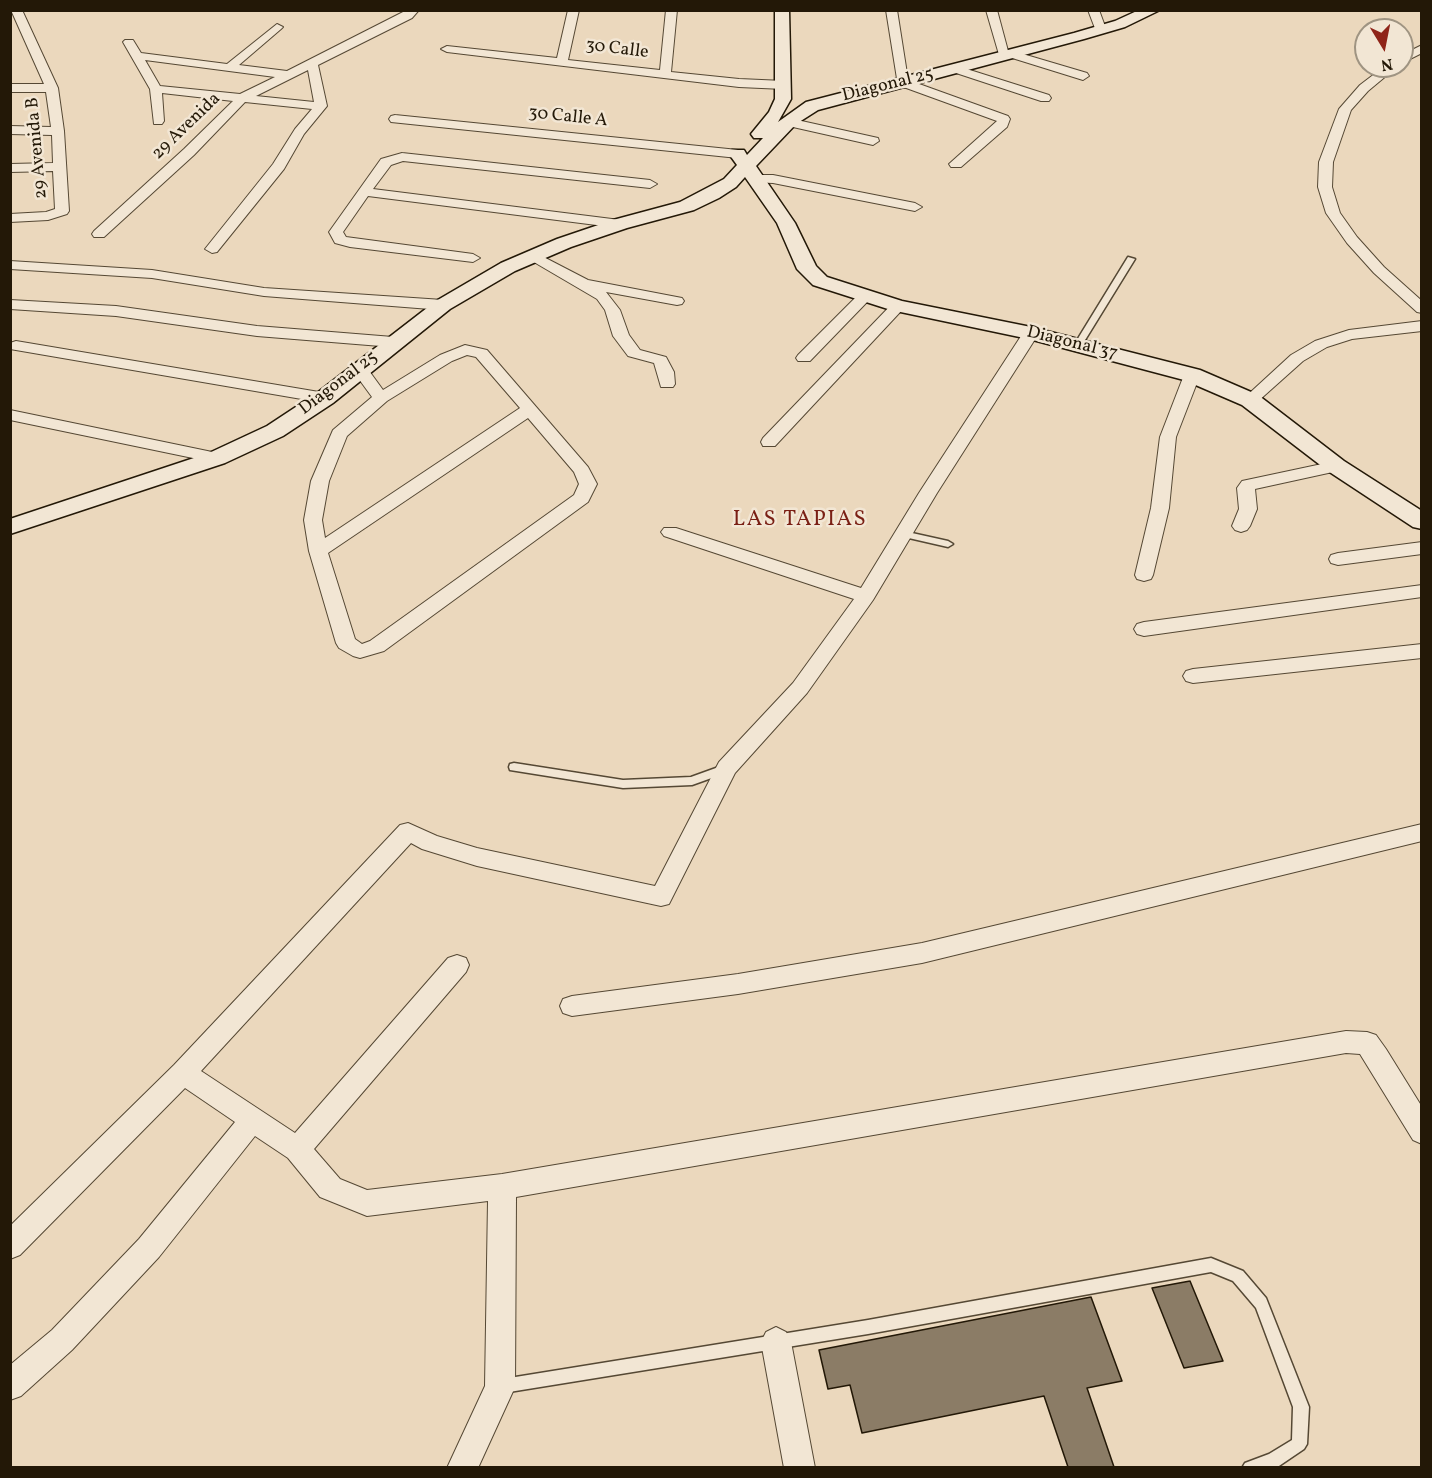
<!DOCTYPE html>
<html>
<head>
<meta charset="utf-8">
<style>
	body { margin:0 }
	#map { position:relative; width:1432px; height:1478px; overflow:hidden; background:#ebd8bd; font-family:Vollkorn,serif }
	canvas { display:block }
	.frame { position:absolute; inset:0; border:12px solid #231807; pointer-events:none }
	.north { position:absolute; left:1354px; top:18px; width:60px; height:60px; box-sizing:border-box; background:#f2e6d4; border:2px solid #9f9482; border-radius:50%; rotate:170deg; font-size:16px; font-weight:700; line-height:24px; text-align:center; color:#231807 }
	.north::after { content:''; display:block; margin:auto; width:21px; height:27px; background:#8f2418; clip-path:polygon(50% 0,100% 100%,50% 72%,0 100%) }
</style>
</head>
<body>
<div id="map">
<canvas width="1432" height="1478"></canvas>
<div class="frame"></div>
<div class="north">N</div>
</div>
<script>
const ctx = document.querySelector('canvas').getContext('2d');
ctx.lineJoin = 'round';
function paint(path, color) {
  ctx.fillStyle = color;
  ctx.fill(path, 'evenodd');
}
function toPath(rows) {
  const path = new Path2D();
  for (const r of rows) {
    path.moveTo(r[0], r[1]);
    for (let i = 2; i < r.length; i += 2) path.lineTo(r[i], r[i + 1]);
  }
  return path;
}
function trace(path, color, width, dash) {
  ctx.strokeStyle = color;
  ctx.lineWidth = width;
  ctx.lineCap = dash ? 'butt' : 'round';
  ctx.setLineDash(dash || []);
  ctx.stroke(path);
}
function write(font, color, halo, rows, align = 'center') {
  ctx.font = font + ' Vollkorn,serif';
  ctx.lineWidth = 5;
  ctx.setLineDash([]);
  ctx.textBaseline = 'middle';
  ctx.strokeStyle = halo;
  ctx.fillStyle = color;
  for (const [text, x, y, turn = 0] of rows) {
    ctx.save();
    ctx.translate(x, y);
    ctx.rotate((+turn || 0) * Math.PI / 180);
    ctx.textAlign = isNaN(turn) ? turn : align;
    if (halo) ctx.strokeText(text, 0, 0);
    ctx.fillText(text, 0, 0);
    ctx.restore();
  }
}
const building = toPath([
	[1190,1281,1223,1361,1184,1368,1152,1288,1190,1281],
	[1091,1297,1122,1381,1087,1388,1114,1467,1068,1467,1044,1396,862,1433,850,1385,828,1389,819,1350,1091,1297]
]);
const lane = toPath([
	[1128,257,1135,259,1082,345,1081,347,1075,347,1074,345,1128,257],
	[903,531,948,541,953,544,948,547,900,536,898,534,903,531],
	[514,763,623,780,691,777,727,764,732,768,731,771,692,785,623,788,510,770,509,767,510,764,514,763],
	[1211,1258,1243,1271,1266,1298,1309,1407,1307,1444,1304,1449,1276,1468,1242,1468,1245,1463,1269,1454,1292,1440,1293,1407,1256,1308,1233,1281,1211,1272,868,1334,503,1393,498,1391,496,1386,498,1381,503,1379,868,1320,1211,1258]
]);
const street = toPath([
	[11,10,22,10,58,88,64,131,69,211,67,214,48,220,10,222,10,214,46,212,55,209,53,171,10,172,10,164,53,163,52,135,10,134,10,126,51,127,46,92,10,92,10,84,44,84,11,10],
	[407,10,419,10,412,18,318,65,327,106,304,134,284,169,217,252,212,253,205,249,273,164,295,129,312,109,245,102,194,155,104,237,94,237,92,234,94,231,184,149,233,101,162,93,164,121,162,124,154,124,150,89,123,42,125,40,133,40,141,53,227,64,277,24,283,27,281,29,239,65,287,71,407,10],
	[145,60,275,77,240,94,160,86,145,60],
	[308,70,314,102,256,96,308,70],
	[568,10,579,10,568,60,660,70,666,10,677,10,671,72,739,79,784,81,790,85,784,89,739,87,447,52,441,49,447,46,557,58,568,10],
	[886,10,897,10,908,80,1008,116,1010,119,1007,127,961,167,951,167,949,164,997,121,898,85,886,10],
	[986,10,997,10,1008,51,1016,52,1087,73,1089,76,1083,80,1009,57,1000,58,986,10],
	[1088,10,1099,10,1106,29,1104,31,1096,31,1088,10],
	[1422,45,1422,53,1402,63,1402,55,1422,45],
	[954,65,1049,95,1051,98,1049,101,1041,101,950,71,948,69,954,65],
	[1385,66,1398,66,1368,91,1351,110,1333,162,1332,187,1340,213,1357,237,1384,267,1422,301,1422,313,1417,312,1374,273,1347,243,1326,213,1318,187,1319,162,1339,109,1360,85,1385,66],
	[395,115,738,150,744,154,738,158,391,122,389,119,391,116,395,115],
	[788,118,878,138,879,141,873,145,784,125,782,122,784,119,788,118],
	[402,153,650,180,657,184,650,188,403,161,391,165,373,189,620,220,627,224,620,228,368,196,343,232,346,237,473,254,480,258,473,262,350,247,335,243,329,232,381,159,402,153],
	[755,175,773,175,915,203,922,207,915,211,773,183,750,182,748,179,755,175],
	[532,251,588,280,682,298,684,301,682,304,677,305,606,292,620,310,629,335,640,350,666,357,674,372,675,384,673,387,661,387,654,363,628,356,613,336,605,310,597,299,527,258,525,255,532,251],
	[10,261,152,270,264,288,443,300,451,305,443,310,264,296,152,278,10,269,10,261],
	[865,292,870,293,872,296,870,299,810,361,798,361,796,358,798,355,860,293,865,292],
	[10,300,116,306,257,326,393,337,401,342,393,347,257,336,116,316,10,309,10,300],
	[898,301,903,303,906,306,903,309,775,446,763,446,761,442,763,438,893,303,898,301],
	[1422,321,1422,331,1352,339,1327,347,1303,361,1256,403,1244,403,1242,400,1291,355,1315,341,1349,330,1422,321],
	[1031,328,1039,333,937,493,873,600,807,693,735,773,669,904,661,906,477,866,422,849,411,843,201,1071,295,1133,448,958,457,955,466,958,469,965,466,972,314,1149,340,1179,367,1190,502,1174,1346,1031,1367,1032,1376,1035,1386,1049,1422,1107,1422,1144,1413,1140,1360,1054,1346,1053,516,1197,515,1387,478,1468,447,1468,485,1386,488,1201,367,1216,320,1197,288,1158,255,1136,159,1257,72,1350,21,1396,10,1400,10,1365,52,1330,139,1239,235,1122,185,1088,20,1255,10,1259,10,1226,174,1065,400,825,408,823,437,836,477,848,655,886,719,762,793,683,854,599,664,536,661,532,664,528,676,528,861,588,919,493,1023,333,1031,328],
	[16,341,325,393,333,398,325,403,10,349,10,343,16,341],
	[465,345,487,350,588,467,597,484,588,502,384,651,360,658,353,656,339,648,336,643,309,551,304,520,311,481,333,430,372,397,353,371,355,368,367,368,383,390,440,355,465,345],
	[467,355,476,357,520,408,325,538,322,520,329,481,347,436,387,401,452,361,467,355],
	[528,418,574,472,579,484,574,495,370,641,362,644,355,639,328,553,528,418],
	[1192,370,1200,375,1176,437,1169,508,1153,575,1151,579,1144,581,1137,579,1135,575,1151,508,1160,437,1184,375,1192,370],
	[10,410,217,453,223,454,226,458,223,462,217,463,10,420,10,410],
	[1336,461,1342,462,1345,466,1342,470,1255,489,1257,509,1250,526,1247,530,1241,532,1235,530,1232,526,1239,509,1237,488,1242,481,1336,461],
	[1422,542,1422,554,1338,565,1331,563,1329,559,1331,555,1338,553,1422,542],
	[1422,585,1422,597,1144,636,1137,634,1134,629,1137,624,1144,622,1422,585],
	[1422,644,1422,658,1193,683,1186,681,1183,676,1186,671,1193,669,1422,644],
	[1422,824,1422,841,922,963,738,994,572,1016,563,1013,560,1006,563,999,572,996,738,974,922,943,1422,824],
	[776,1327,786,1332,791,1342,815,1468,784,1468,761,1342,766,1332,776,1327]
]);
const secondary = toPath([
	[775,10,789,10,791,99,778,122,806,102,1074,33,1115,21,1139,10,1160,10,1125,27,1084,39,818,110,796,124,756,166,795,223,816,266,827,277,902,301,1031,327,1200,370,1258,395,1344,461,1422,511,1422,529,1413,527,1328,471,1242,405,1184,380,1029,339,891,310,813,285,797,269,777,223,745,177,736,187,719,198,694,210,627,228,571,247,515,271,450,309,333,403,283,436,225,463,10,534,10,519,209,453,267,426,317,393,436,301,501,263,557,239,613,220,680,202,724,179,737,165,729,154,732,150,744,150,747,155,763,138,754,138,751,134,769,112,775,99,775,10]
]);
const farStreetnames = [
	["30 Calle",617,50,7],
	["Diagonal 25",888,86,-14],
	["30 Calle A",568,118,6],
	["29 Avenida",187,127,-44],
	["29 Avenida B",38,148,-95],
	["Diagonal 37",1072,344,14],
	["Diagonal 25",339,384,-37]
];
const neighbourhoodNames = [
	["LAS TAPIAS",800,521]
];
paint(building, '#8b7c66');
trace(building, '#231807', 1.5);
trace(lane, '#554834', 3);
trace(street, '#554834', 2);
trace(secondary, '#231807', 3);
paint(lane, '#f2e6d4');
paint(street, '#f2e6d4');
paint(secondary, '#f2e6d4');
write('18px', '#231807', '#f2e6d4', farStreetnames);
ctx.letterSpacing = '1.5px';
write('22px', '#7a1f14', '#f2e6d4', neighbourhoodNames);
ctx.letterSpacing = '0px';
</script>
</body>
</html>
